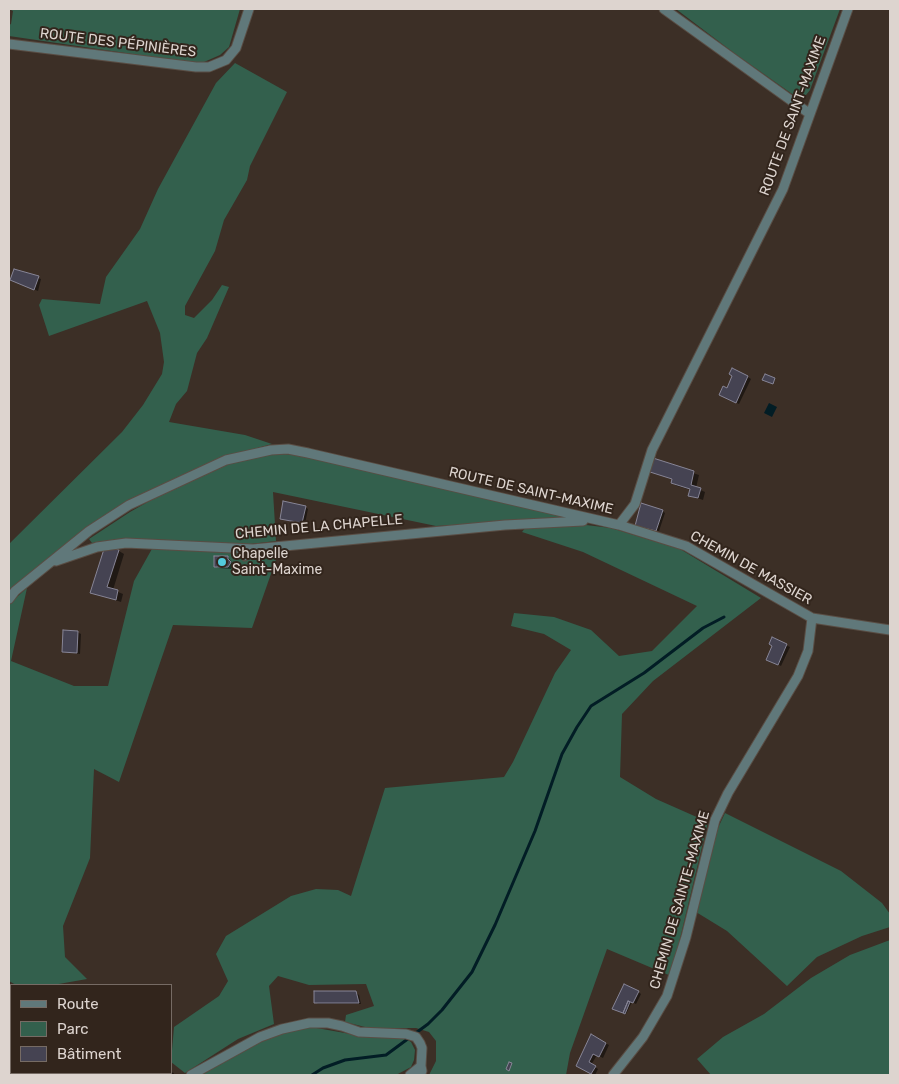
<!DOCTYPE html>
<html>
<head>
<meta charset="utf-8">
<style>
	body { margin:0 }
	#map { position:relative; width:899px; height:1084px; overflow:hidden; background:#3c2f26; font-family:Rubik,sans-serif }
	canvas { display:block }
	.frame { position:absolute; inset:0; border:10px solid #ddd4cf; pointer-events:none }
	.legend { position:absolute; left:10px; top:984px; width:162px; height:90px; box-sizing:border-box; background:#32251c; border:1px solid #766b64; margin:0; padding:6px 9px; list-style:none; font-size:15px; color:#ddd4cf }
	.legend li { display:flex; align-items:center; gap:10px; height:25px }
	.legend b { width:25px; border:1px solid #766b64 }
</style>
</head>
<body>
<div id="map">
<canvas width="899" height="1084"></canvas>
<div class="frame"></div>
<ul class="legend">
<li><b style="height:6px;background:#60787a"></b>Route</li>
<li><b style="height:14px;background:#33604d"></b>Parc</li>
<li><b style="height:14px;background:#454352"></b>Bâtiment</li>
</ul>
</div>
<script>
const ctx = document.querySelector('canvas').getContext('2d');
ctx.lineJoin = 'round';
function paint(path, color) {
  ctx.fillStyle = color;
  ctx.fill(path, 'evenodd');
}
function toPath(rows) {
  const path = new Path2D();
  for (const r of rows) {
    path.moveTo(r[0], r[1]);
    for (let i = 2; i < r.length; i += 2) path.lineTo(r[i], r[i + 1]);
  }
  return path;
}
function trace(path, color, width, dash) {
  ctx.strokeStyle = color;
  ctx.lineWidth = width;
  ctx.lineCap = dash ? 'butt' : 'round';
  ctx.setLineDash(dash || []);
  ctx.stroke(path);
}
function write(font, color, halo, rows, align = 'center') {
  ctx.font = font + ' Rubik,sans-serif';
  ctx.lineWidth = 4;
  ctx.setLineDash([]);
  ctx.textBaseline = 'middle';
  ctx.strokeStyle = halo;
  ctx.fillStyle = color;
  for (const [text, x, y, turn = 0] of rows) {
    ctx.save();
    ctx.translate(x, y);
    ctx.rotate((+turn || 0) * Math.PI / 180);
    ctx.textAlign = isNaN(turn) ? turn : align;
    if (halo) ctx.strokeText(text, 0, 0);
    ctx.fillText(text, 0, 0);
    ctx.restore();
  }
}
const green = toPath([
	[9,9,240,9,229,47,220,55,204,62,187,62,9,36,9,25,11,24,13,11],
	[676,9,840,9,810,90,806,95,800,97,795,96,734,53],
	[235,63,287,92,250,166,247,180,224,220,215,251,185,306,185,315,194,318,212,300,222,285,229,287,207,338,197,353,187,391,176,404,169,422,245,435,272,444,221,458,126,502,76,536,9,595,9,544,122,432,143,405,162,374,164,362,160,333,147,301,49,336,39,305,42,299,100,304,106,277,140,229,158,189,216,83],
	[269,453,310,456,572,518,436,526,273,492,276,541,242,545,151,539,120,539,92,543,89,539,130,512,153,499,235,461],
	[586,525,611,528,680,549,761,598,653,681,622,714,620,777,656,799,708,822,671,976,607,949,570,1053,566,1075,429,1075,436,1061,436,1041,429,1032,416,1028,369,1028,345,1022,346,1015,374,1006,366,984,309,985,278,976,269,986,274,1024,238,1039,185,1073,171,1062,174,1027,219,996,228,981,216,954,226,936,291,896,316,889,338,890,351,896,385,788,504,777,513,762,555,673,571,650,544,634,511,626,514,613,554,617,591,630,619,656,652,651,697,606,583,552,522,532,526,527],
	[153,547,279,551,252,628,173,625,119,782,94,769,90,858,63,926,65,957,87,979,53,985,16,985,9,981,9,604,27,588,11,661,74,686,108,686,134,581],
	[725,813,841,871,882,903,890,914,890,927,862,936,817,957,787,986,727,931,696,912,718,828],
	[890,940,890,1075,711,1075,697,1059,723,1037,764,1014,811,978,850,955],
	[311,1027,373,1038,404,1038,411,1042,415,1050,414,1060,411,1067,396,1075,202,1075,238,1052,267,1037]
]);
const water = toPath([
	[769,403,777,407,772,417,764,413]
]);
const shadow = toPath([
	[38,278,41,279,38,291,15,282],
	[748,377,751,379,739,404,724,397,727,390],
	[654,460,699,475,696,488,705,492,703,500,689,495,691,490,677,486,672,483,673,480,651,471],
	[305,507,308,509,305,524,281,518],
	[662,511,665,513,659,531,639,527],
	[119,551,124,554,113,590,123,594,121,602,91,592],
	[228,557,233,564,231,569,218,568,215,566],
	[77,632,81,634,80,654,63,651],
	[772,639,790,647,781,666,771,661,774,646],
	[638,992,641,994,636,1004,632,1002,626,1014,617,1010],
	[356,993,359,995,361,1004,318,1004,315,1002],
	[592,1036,609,1045,603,1058,597,1055,591,1065,598,1069,595,1075,577,1066],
	[9,1061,11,1062,11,1073,28,1073,28,1075,9,1075],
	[171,1072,174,1073,173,1075,113,1075,114,1073]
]);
const stream = toPath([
	[312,1075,323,1068,345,1060,386,1055,428,1024,442,1010,472,972,495,925,535,831,562,754,577,727,591,706,644,673,703,628,724,617]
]);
const building = toPath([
	[14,269,39,276,34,290,10,280,14,269],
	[732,368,748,376,736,403,719,395,723,386,727,388,732,376,729,374,732,368],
	[765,374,775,378,773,384,762,380,765,374],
	[653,458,694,471,691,485,701,488,698,498,688,496,690,489,671,483,672,479,650,472,653,458],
	[283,501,306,506,302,523,280,519,283,501],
	[641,503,663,510,656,531,635,526,641,503],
	[111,547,119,550,107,587,118,590,116,600,90,593,104,549,109,550,111,547],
	[214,556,228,556,228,559,231,562,230,564,228,567,214,567,214,556],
	[63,630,78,631,77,653,62,652,63,630],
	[772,637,787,644,778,665,766,660,772,646,769,644,772,637],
	[624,984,639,991,633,1003,628,1001,623,1013,612,1009,624,984],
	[314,991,356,991,359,1003,314,1003,314,991],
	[628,1001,630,1002,625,1014,623,1013,628,1001],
	[591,1034,606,1043,599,1057,593,1054,589,1062,596,1066,591,1074,576,1066,591,1034],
	[9,1060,11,1060,11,1073,25,1073,25,1075,9,1075,9,1060],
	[509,1062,512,1063,509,1071,506,1069,509,1062],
	[113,1073,168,1073,167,1075,112,1075,113,1073]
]);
const service = toPath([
	[244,549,245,558]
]);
const minor = toPath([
	[664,9,810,114],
	[9,44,196,67,209,67,226,60,236,48,249,9],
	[619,525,686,546,812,618,890,630],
	[56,561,97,547,126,543,253,549,505,525,583,521],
	[9,599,15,591,89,531,129,505,226,460,271,450,288,449,308,453,619,525,635,504,652,450,783,189,848,9],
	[9,1003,11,1006],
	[93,1073,94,1075],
	[191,1075,260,1037,282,1029,309,1023,328,1023,342,1026,359,1032,406,1034,416,1037,420,1043,422,1048,421,1066,422,1071,420,1075],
	[410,1075,421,1066],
	[613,1075,643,1037,667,996,686,937,715,820,728,793,798,676,808,651,812,618]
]);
const markers = [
	[222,562,5,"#53cadc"]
];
const streetNames = [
	["ROUTE DES PÉPINIÈRES",118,43,7],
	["ROUTE DE SAINT-MAXIME",793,116,-70],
	["ROUTE DE SAINT-MAXIME",531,491,13],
	["CHEMIN DE LA CHAPELLE",319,527,-5],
	["CHEMIN DE MASSIER",751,568,29],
	["CHEMIN DE SAINTE-MAXIME",680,900,-74]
];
const poiNames = [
	["Chapelle",232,554],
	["Saint-Maxime",232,570]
];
paint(green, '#33604d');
paint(water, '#021d25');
paint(shadow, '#0007');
trace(stream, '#021d25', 3);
paint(building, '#454352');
trace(building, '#878596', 1);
trace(service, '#594d44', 7);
trace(minor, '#594d44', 11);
trace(service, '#60787a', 4.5);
trace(minor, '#60787a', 9);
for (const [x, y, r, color] of markers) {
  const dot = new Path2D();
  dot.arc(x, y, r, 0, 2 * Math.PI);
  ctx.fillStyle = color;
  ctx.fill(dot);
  trace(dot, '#32251c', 2);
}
write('14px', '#ddd4cf', '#32251c', streetNames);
write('14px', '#ddd4cf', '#32251c', poiNames, 'left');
</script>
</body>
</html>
